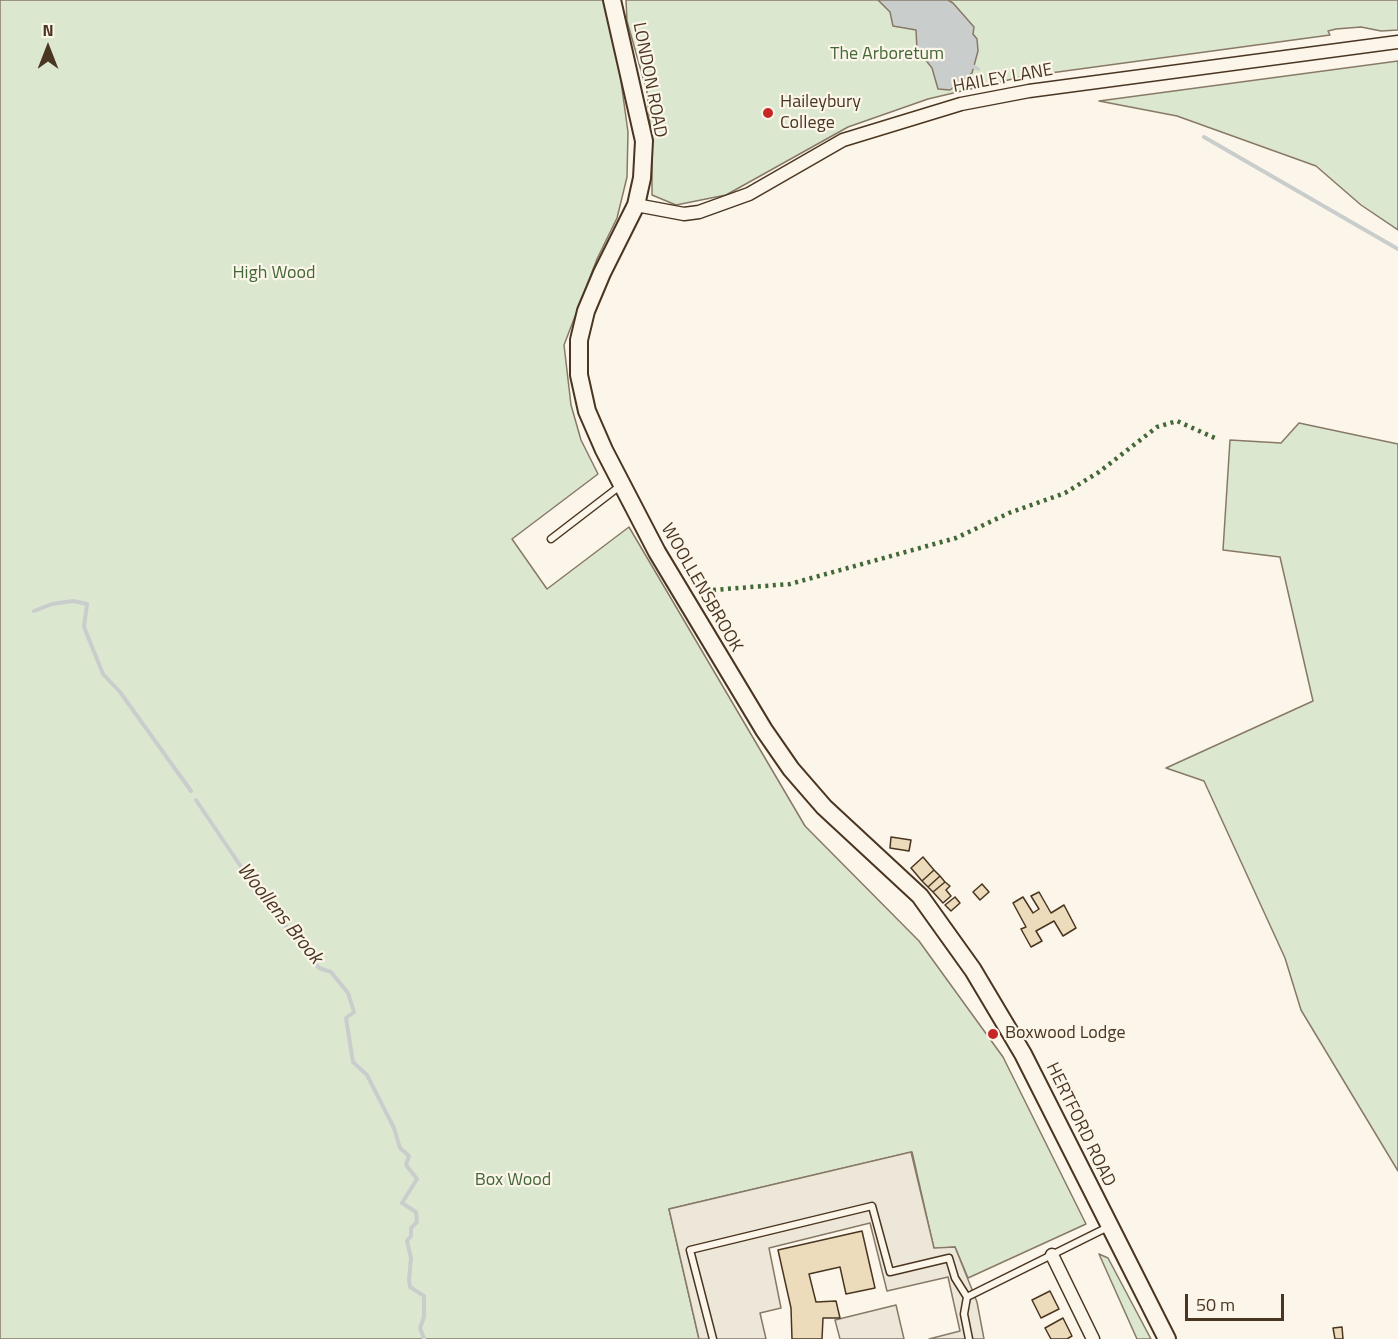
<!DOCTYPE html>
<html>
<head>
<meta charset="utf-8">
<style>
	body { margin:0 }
	#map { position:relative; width:1398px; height:1339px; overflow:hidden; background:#fbf6e9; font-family:"Titillium Web",sans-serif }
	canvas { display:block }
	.north { position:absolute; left:18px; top:18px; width:60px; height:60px; -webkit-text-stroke:4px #fbf6e9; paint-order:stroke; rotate:0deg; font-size:16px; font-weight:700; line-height:24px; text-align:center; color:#4a3520 }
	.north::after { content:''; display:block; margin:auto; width:21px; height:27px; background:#4a3520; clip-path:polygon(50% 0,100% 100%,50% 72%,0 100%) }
	.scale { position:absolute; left:1185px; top:1294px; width:99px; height:27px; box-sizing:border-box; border:3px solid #4a3520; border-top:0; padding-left:8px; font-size:18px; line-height:21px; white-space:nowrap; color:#4a3520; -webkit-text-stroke:4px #fbf6e9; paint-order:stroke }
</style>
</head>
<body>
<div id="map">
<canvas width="1398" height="1339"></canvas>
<div class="north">N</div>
<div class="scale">50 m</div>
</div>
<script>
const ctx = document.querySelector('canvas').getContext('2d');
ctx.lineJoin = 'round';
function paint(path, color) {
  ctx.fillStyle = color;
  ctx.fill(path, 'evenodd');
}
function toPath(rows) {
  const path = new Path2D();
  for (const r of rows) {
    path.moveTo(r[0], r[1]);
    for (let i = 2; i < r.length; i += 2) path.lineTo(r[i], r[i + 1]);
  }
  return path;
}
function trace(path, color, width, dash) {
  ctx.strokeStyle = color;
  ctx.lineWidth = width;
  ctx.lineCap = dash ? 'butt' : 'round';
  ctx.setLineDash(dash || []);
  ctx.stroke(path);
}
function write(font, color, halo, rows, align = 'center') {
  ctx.font = font + ' "Titillium Web",sans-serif';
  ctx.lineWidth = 4.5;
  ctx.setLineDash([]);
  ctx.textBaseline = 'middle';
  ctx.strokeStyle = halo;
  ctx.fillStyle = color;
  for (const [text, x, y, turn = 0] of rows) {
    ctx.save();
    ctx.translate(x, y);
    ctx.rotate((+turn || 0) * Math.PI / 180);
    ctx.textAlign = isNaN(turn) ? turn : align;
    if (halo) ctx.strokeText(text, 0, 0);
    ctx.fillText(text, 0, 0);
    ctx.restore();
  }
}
const green = toPath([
	[0,0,604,0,619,67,628,132,627,177,617,218,597,259,564,345,571,405,581,440,598,474,512,539,547,589,629,527,805,826,919,941,1003,1057,1086,1224,968,1278,955,1247,934,1249,912,1152,669,1209,699,1339,0,1339,0,0],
	[626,0,1398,0,1398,30,1381,31,1361,27,1336,29,1328,31,1330,35,1021,77,928,99,848,127,726,195,676,205,652,195,652,146,647,92,627,21,626,0],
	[1398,61,1398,230,1361,205,1316,166,1177,116,1099,101,1398,61],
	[1299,423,1398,444,1398,1171,1301,1010,1285,958,1204,781,1166,768,1313,701,1280,557,1223,550,1230,440,1281,443,1299,423],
	[1099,1254,1108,1258,1151,1339,1137,1339,1099,1254]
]);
const parking = toPath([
	[911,1152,934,1248,955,1247,977,1302,984,1339,929,1339,960,1331,948,1277,887,1291,870,1223,769,1248,781,1308,760,1313,766,1339,699,1339,669,1209,911,1152],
	[896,1305,904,1339,840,1339,835,1320,896,1305]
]);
const water = toPath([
	[878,0,948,0,953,3,974,27,973,34,977,39,978,51,972,73,950,90,938,89,932,68,917,49,916,30,893,26,890,12,878,0]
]);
const stream = toPath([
	[970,65,978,69],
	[1204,137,1398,249],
	[34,611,52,604,73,601,87,604,84,627,103,674,120,692,191,791],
	[196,800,254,886,319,968,331,972,348,993,354,1012,346,1018,353,1062,367,1075,394,1128,400,1148,409,1156,406,1165,417,1179,402,1203,416,1212,417,1222,411,1228,411,1236,407,1241,411,1258,409,1280,410,1287,424,1296,424,1317,420,1328,424,1339]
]);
const building = toPath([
	[891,837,911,840,909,851,890,848,891,837],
	[923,857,934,870,922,881,911,868,923,857],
	[934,870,940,876,928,887,922,881,934,870],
	[940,876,945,882,933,892,928,887,940,876],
	[945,882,950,886,946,890,951,896,943,903,933,892,945,882],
	[982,884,989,892,980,900,973,892,982,884],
	[1039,892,1051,913,1064,905,1076,928,1063,936,1054,921,1036,931,1042,941,1031,947,1021,929,1026,927,1013,903,1023,897,1033,913,1039,909,1031,896,1039,892],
	[955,897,960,903,951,911,945,905,955,897],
	[862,1231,875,1288,846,1294,840,1267,809,1274,816,1302,836,1301,840,1318,823,1318,822,1339,792,1339,791,1308,778,1250,862,1231],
	[1050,1291,1059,1309,1041,1318,1032,1300,1050,1291],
	[1063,1318,1072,1336,1067,1339,1051,1339,1045,1328,1063,1318],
	[1342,1327,1343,1339,1335,1339,1333,1328,1342,1327]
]);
const lane = toPath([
	[551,539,620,486],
	[967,1297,1108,1227],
	[713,1339,690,1250,872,1206,890,1272,949,1258,955,1278,967,1297,964,1314,969,1339]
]);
const street = toPath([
	[636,205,684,214,699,212,749,194,843,140,961,104,1029,91,1398,42],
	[1052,1255,1093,1339]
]);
const secondary = toPath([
	[612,0,644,141,642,178,636,205,602,273,586,311,579,340,579,375,587,411,604,450,657,552,764,730,791,769,824,807,920,896,973,970,1023,1054,1167,1339]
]);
const hedge = toPath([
	[713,590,790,584,956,538,1009,513,1065,493,1099,472,1157,427,1177,421,1217,439]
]);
const markers = [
	[768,113,6,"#c62828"],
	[993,1034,6,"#c62828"]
];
const parkNames = [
	["The Arboretum",887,55],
	["High Wood",274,274],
	["Box Wood",513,1181]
];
const streetNames = [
	["HAILEY LANE",1003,79,-10],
	["LONDON ROAD",649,80,79],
	["WOOLLENSBROOK",701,588,60],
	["HERTFORD ROAD",1080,1125,64]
];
const poiNames = [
	["Haileybury",780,103],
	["College",780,124],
	["Boxwood Lodge",1005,1034]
];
const waterNames = [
	["Woollens Brook",279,914,51]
];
paint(green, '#dce7d0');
trace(green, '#887966', 1.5);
paint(parking, '#ede7d9');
trace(parking, '#887966', 1.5);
paint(water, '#c9cecd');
trace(water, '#887966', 1.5);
trace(stream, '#c9cecd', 4);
paint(building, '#ecdcbc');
trace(building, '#4a3520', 1.5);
trace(lane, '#4a3520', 9);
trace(street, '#4a3520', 15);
trace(secondary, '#4a3520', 20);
trace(lane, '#fbf6e9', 6);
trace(street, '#fbf6e9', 12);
trace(secondary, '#fbf6e9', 16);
trace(hedge, '#436837', 4.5, [3, 4.5]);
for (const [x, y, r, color] of markers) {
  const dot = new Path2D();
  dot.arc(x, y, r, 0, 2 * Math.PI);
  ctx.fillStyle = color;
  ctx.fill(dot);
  trace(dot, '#fbf6e9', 2);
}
write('18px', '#436837', '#fbf6e9', parkNames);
write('18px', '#4a3520', '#fbf6e9', streetNames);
write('18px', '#4a3520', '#fbf6e9', poiNames, 'left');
write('italic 20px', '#4a3520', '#fbf6e9', waterNames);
</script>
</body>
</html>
